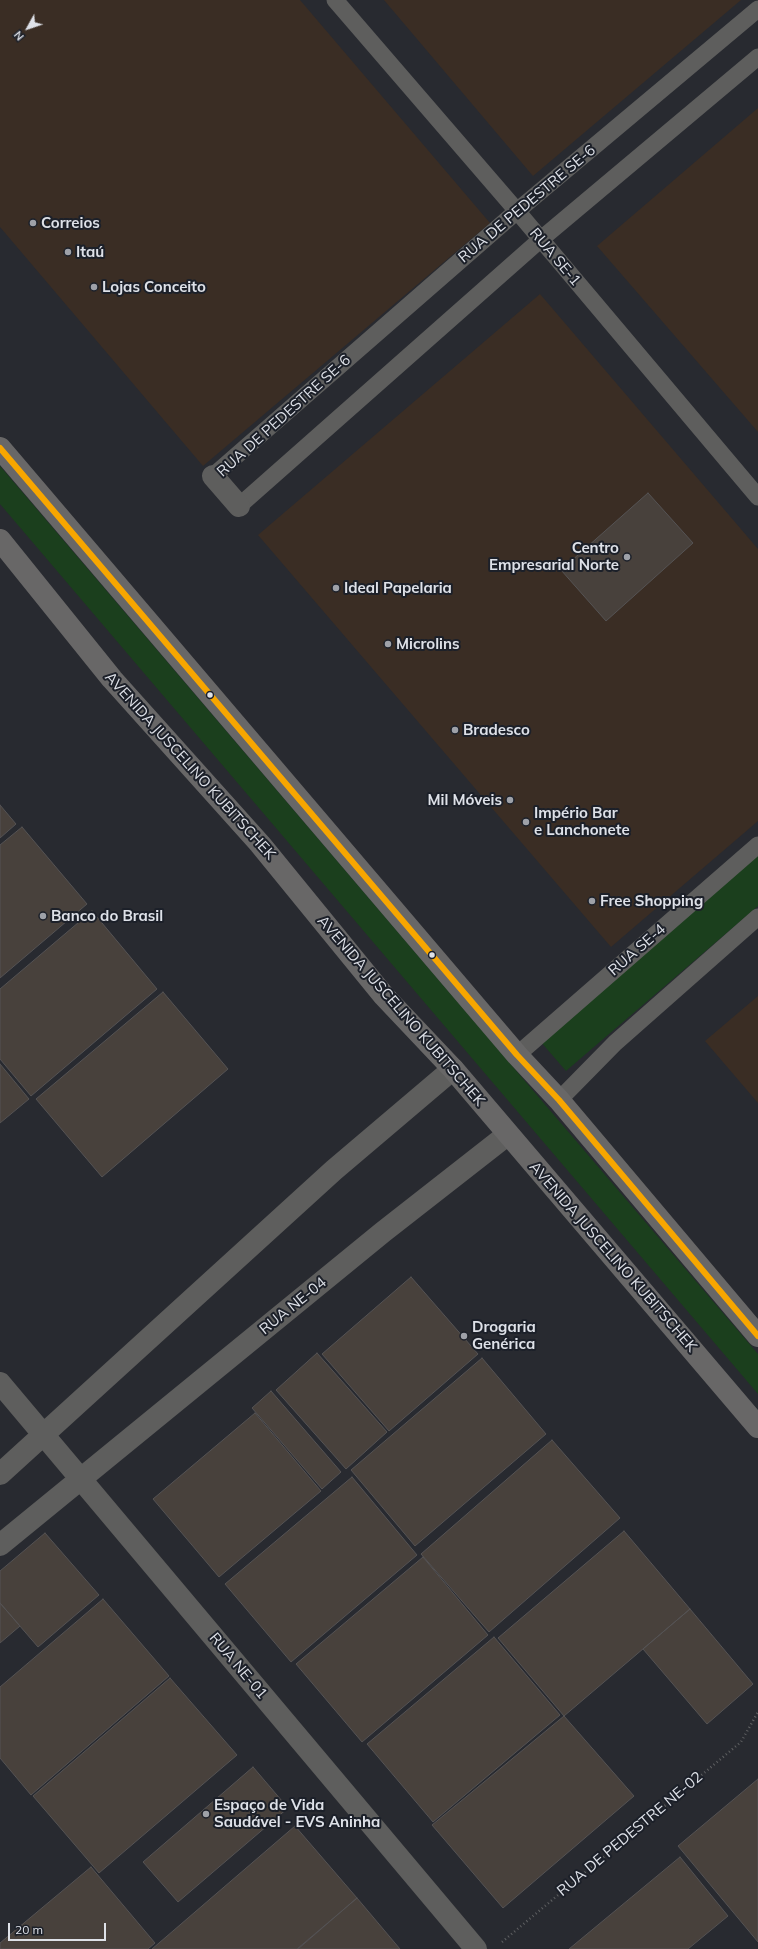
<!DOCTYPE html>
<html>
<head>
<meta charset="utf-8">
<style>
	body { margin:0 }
	#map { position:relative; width:758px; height:1949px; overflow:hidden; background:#282a30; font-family:Mulish,sans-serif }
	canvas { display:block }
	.north { position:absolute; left:8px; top:8px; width:40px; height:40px; -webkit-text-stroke:3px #1c2029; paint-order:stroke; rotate:230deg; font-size:11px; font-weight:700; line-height:16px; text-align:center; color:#dee1e8 }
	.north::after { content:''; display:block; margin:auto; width:14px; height:18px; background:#dee1e8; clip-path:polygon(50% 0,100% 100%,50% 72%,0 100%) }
	.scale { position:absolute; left:8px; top:1923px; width:98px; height:18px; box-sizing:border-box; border:2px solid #dee1e8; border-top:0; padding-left:5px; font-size:12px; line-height:14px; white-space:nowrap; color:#dee1e8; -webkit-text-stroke:3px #1c2029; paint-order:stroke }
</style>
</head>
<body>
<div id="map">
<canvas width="758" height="1949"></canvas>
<div class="north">N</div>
<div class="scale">20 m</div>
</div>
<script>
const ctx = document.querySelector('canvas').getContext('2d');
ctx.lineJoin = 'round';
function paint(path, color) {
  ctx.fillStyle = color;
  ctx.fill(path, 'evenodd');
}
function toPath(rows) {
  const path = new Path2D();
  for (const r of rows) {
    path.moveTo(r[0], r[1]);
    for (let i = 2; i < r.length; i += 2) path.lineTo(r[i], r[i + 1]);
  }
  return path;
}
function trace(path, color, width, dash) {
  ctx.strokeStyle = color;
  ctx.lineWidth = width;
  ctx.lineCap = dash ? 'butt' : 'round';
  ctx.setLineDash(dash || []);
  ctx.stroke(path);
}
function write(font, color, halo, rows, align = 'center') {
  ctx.font = font + ' Mulish,sans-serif';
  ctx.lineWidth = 4;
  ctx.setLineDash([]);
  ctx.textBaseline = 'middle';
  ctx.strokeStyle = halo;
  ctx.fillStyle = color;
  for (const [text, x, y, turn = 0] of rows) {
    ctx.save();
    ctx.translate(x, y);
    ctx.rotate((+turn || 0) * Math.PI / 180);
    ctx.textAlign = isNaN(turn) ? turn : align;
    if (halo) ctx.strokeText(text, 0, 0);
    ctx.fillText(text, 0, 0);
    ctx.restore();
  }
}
const commercial = toPath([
	[0,0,300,0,490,223,203,466,0,227],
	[384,0,741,0,533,176],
	[758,108,758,432,597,246],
	[540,294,758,549,758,821,611,947,258,535],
	[758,996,758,1103,705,1041]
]);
const green = toPath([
	[0,466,758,1354,758,1394,0,504],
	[758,853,758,906,566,1071,540,1041]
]);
const building = toPath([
	[648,493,693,543,606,621,561,570,648,493],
	[0,805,16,824,0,838,0,805],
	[22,827,87,904,0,978,0,845,22,827],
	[92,911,157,989,31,1096,0,1059,0,989,92,911],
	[163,992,228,1069,102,1177,36,1099,163,992],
	[0,1064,29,1099,0,1123,0,1064],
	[411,1277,478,1354,389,1431,322,1354,411,1277],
	[317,1353,387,1432,346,1469,276,1390,317,1353],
	[482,1358,546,1434,415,1546,351,1470,482,1358],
	[271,1391,341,1472,322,1489,252,1408,271,1391],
	[255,1413,321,1491,219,1577,153,1499,255,1413],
	[552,1440,620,1518,489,1632,421,1554,552,1440],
	[352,1477,417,1555,291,1662,225,1584,352,1477],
	[624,1531,690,1609,564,1716,498,1638,624,1531],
	[45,1533,99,1595,38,1647,0,1603,0,1571,45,1533],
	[423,1557,488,1635,362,1742,296,1664,423,1557],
	[103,1599,169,1676,31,1795,0,1758,0,1687,103,1599],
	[0,1603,20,1626,0,1643,0,1603],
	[690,1609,753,1684,707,1724,643,1649,690,1609],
	[494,1637,560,1715,433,1822,367,1744,494,1637],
	[170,1678,237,1755,99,1873,33,1796,170,1678],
	[564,1716,634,1796,503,1908,432,1825,564,1716],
	[253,1767,288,1808,178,1902,143,1862,253,1767],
	[758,1779,758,1942,678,1846,758,1779],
	[295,1826,357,1898,297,1949,152,1949,295,1826],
	[680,1857,728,1916,688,1949,569,1949,680,1857],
	[91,1867,155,1943,148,1949,0,1949,0,1943,91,1867],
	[357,1898,400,1949,298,1949,357,1898]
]);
const path = toPath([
	[502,1942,741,1742,758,1712]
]);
const service = toPath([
	[335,0,517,211,758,497],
	[213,476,517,211,758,9],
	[239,506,540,240,758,57],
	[517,1055,758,845],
	[559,1100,615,1043,758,917]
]);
const minor = toPath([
	[213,476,239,506],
	[0,1383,476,1949],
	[0,1474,334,1170,453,1069],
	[0,1545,383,1232,507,1135]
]);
const primary = toPath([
	[0,448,517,1055,559,1100,758,1336],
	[0,540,112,679,260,844,384,996,453,1069,758,1427]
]);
const bus1 = toPath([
	[0,448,517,1055,559,1100,758,1336]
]);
const markers = [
	[33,223,4,"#9ea1a8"],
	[68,252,4,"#9ea1a8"],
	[94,287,4,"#9ea1a8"],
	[627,557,4,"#9ea1a8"],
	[336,588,4,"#9ea1a8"],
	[388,644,4,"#9ea1a8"],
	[210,695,3.5,"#dee1e8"],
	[455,730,4,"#9ea1a8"],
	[510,800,4,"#9ea1a8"],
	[526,822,4,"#9ea1a8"],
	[592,901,4,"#9ea1a8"],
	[43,916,4,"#9ea1a8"],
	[432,955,3.5,"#dee1e8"],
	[464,1336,4,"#9ea1a8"],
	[206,1814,4,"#9ea1a8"]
];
const streetNames = [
	["RUA DE PEDESTRE SE-6",527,204,-40],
	["RUA SE-1",555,257,50],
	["RUA DE PEDESTRE SE-6",284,416,-42],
	["AVENIDA JUSCELINO KUBITSCHEK",190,766,48],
	["RUA SE-4",637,950,-41],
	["AVENIDA JUSCELINO KUBITSCHEK",401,1011,49],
	["AVENIDA JUSCELINO KUBITSCHEK",613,1257,49],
	["RUA NE-04",293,1306,-39],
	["RUA NE-01",238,1666,50],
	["RUA DE PEDESTRE NE-02",630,1834,-40]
];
const poiNames = [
	["Correios",41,223],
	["Itaú",76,252],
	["Lojas Conceito",102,287],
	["Centro",619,548,"right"],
	["Empresarial Norte",619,565,"right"],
	["Ideal Papelaria",344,588],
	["Microlins",396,644],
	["Bradesco",463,730],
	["Mil Móveis",502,800,"right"],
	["Império Bar",534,813],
	["e Lanchonete",534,830],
	["Free Shopping",600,901],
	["Banco do Brasil",51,916],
	["Drogaria",472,1327],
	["Genérica",472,1344],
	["Espaço de Vida",214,1805],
	["Saudável - EVS Aninha",214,1822]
];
paint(commercial, '#3a2d24');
paint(green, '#1b3f1d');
paint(building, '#48413c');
trace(building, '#555354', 1);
trace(path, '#5f6062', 2.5, [1, 3]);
trace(service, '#5e5e5d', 17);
trace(minor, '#5e5e5d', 22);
trace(primary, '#686767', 22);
trace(bus1, '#f7a600', 6);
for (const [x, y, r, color] of markers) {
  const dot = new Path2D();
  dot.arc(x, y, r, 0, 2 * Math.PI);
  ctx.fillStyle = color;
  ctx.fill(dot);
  trace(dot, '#1c2029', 1.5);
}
write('15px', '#dee1e8', '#1c2029', streetNames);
write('bold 15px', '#dee1e8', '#1c2029', poiNames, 'left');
</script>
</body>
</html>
